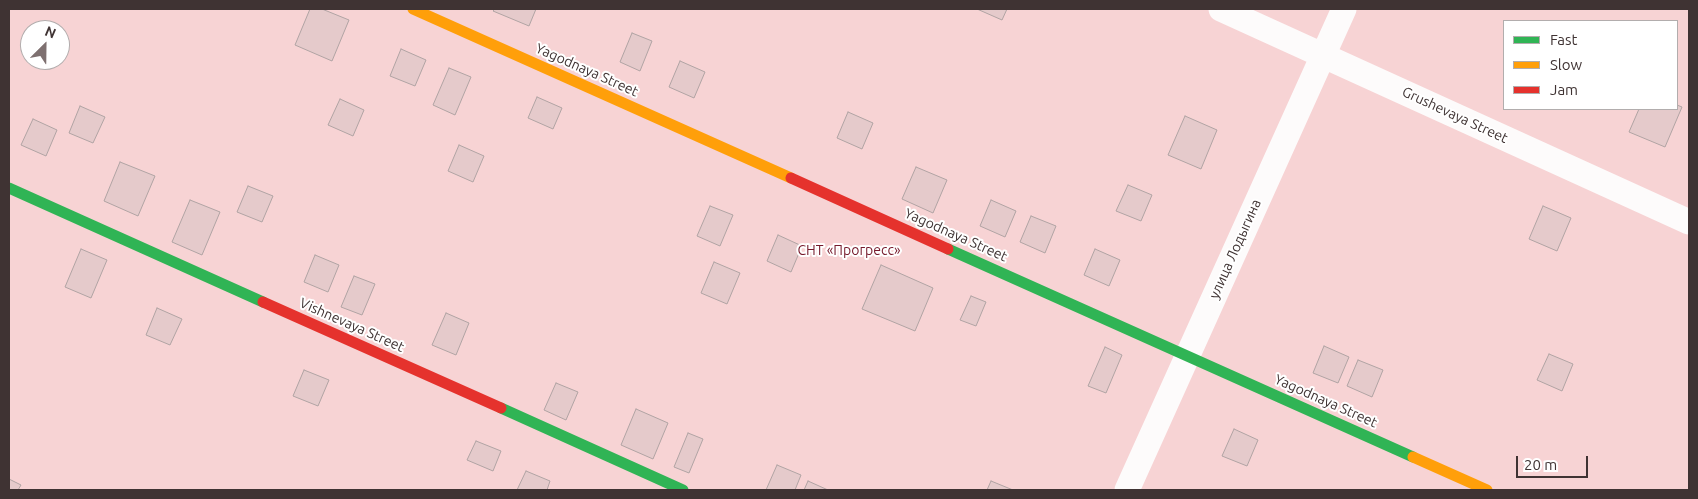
<!DOCTYPE html>
<html>
<head>
<meta charset="utf-8">
<style>
	body { margin:0 }
	#map { position:relative; width:1698px; height:499px; overflow:hidden; background:#f3e2e2; font-family:Ubuntu,sans-serif }
	canvas { display:block }
	.frame { position:absolute; inset:0; border:10px solid #3f3333; pointer-events:none }
	.legend { position:absolute; left:1503px; top:20px; width:175px; height:90px; box-sizing:border-box; background:#fff; border:1px solid #b2adad; margin:0; padding:6px 9px; list-style:none; font-size:15px; color:#3f3333 }
	.legend li { display:flex; align-items:center; gap:10px; height:25px }
	.legend b { width:25px; border:1px solid #b2adad }
	.north { position:absolute; left:20px; top:20px; width:50px; height:50px; box-sizing:border-box; background:#fff; border:1px solid #b2adad; border-radius:50%; rotate:23deg; font-size:14px; font-weight:700; line-height:20px; text-align:center; color:#3f3333 }
	.north::after { content:''; display:block; margin:auto; width:18px; height:22px; background:#7e7070; clip-path:polygon(50% 0,100% 100%,50% 72%,0 100%) }
	.scale { position:absolute; left:1516px; top:456px; width:72px; height:22px; box-sizing:border-box; border:2px solid #3f3333; border-top:0; padding-left:6px; font-size:15px; line-height:18px; white-space:nowrap; color:#3f3333; -webkit-text-stroke:4px #fff; paint-order:stroke }
</style>
</head>
<body>
<div id="map">
<canvas width="1698" height="499"></canvas>
<div class="frame"></div>
<ul class="legend">
<li><b style="height:6px;background:#30b455"></b>Fast</li>
<li><b style="height:6px;background:#ff9f0a"></b>Slow</li>
<li><b style="height:6px;background:#e5322d"></b>Jam</li>
</ul>
<div class="north">N</div>
<div class="scale">20 m</div>
</div>
<script>
const ctx = document.querySelector('canvas').getContext('2d');
ctx.lineJoin = 'round';
function paint(path, color) {
  ctx.fillStyle = color;
  ctx.fill(path, 'evenodd');
}
function toPath(rows) {
  const path = new Path2D();
  for (const r of rows) {
    path.moveTo(r[0], r[1]);
    for (let i = 2; i < r.length; i += 2) path.lineTo(r[i], r[i + 1]);
  }
  return path;
}
function trace(path, color, width, dash) {
  ctx.strokeStyle = color;
  ctx.lineWidth = width;
  ctx.lineCap = dash ? 'butt' : 'round';
  ctx.setLineDash(dash || []);
  ctx.stroke(path);
}
function write(font, color, halo, rows, align = 'center') {
  ctx.font = font + ' Ubuntu,sans-serif';
  ctx.lineWidth = 4;
  ctx.setLineDash([]);
  ctx.textBaseline = 'middle';
  ctx.strokeStyle = halo;
  ctx.fillStyle = color;
  for (const [text, x, y, turn = 0] of rows) {
    ctx.save();
    ctx.translate(x, y);
    ctx.rotate((+turn || 0) * Math.PI / 180);
    ctx.textAlign = isNaN(turn) ? turn : align;
    if (halo) ctx.strokeText(text, 0, 0);
    ctx.fillText(text, 0, 0);
    ctx.restore();
  }
}
const green = toPath([
	[9,9,1689,9,1689,490,9,490],
	[1504,21,1677,21,1677,109,1504,109],
	[30,30,60,30,60,60,30,60]
]);
const building = toPath([
	[310,9,322,9,349,20,332,61,295,45,310,9],
	[495,9,536,9,529,26,493,11,495,9],
	[977,9,1007,9,1002,20,977,9],
	[632,33,652,41,640,71,620,62,632,33],
	[401,49,426,60,415,86,390,76,401,49],
	[680,61,705,72,694,98,669,87,680,61],
	[449,68,471,77,455,115,433,105,449,68],
	[537,97,562,108,553,129,528,118,537,97],
	[340,99,364,110,353,136,328,125,340,99],
	[1677,105,1682,107,1665,147,1629,132,1639,109,1677,109,1677,105],
	[80,106,105,117,93,143,69,133,80,106],
	[848,112,873,123,862,149,837,138,848,112],
	[1185,116,1217,130,1201,169,1168,155,1185,116],
	[33,119,57,130,46,156,21,145,33,119],
	[459,145,484,156,473,182,448,171,459,145],
	[120,162,155,176,138,216,104,201,120,162],
	[916,167,947,180,933,213,902,199,916,167],
	[1128,185,1152,195,1141,221,1116,211,1128,185],
	[248,186,273,196,262,222,237,212,248,186],
	[190,200,220,212,202,255,172,242,190,200],
	[991,200,1016,211,1005,237,980,226,991,200],
	[710,206,733,215,720,246,697,236,710,206],
	[1543,206,1571,218,1557,251,1529,239,1543,206],
	[1031,216,1056,226,1045,253,1020,242,1031,216],
	[778,235,802,246,791,272,767,261,778,235],
	[81,249,107,260,91,298,65,287,81,249],
	[1095,249,1120,260,1109,286,1084,275,1095,249],
	[315,255,339,265,328,292,304,282,315,255],
	[714,262,740,273,727,304,701,293,714,262],
	[881,265,933,288,915,331,862,309,881,265],
	[354,276,375,284,362,315,341,307,354,276],
	[971,296,986,302,976,326,960,320,971,296],
	[157,308,182,319,170,345,146,335,157,308],
	[446,313,469,323,456,355,432,345,446,313],
	[1324,346,1349,357,1338,383,1313,373,1324,346],
	[1105,347,1122,355,1106,393,1088,386,1105,347],
	[1549,354,1573,364,1562,391,1537,380,1549,354],
	[1358,360,1383,370,1372,397,1347,386,1358,360],
	[304,370,329,380,318,406,293,396,304,370],
	[556,383,578,392,566,420,544,410,556,383],
	[636,409,668,423,653,459,621,445,636,409],
	[1234,429,1258,440,1247,466,1222,456,1234,429],
	[688,433,703,439,689,473,674,467,688,433],
	[476,441,501,451,493,471,467,460,476,441],
	[777,465,801,475,795,490,766,490,777,465],
	[526,471,550,481,547,490,517,490,526,471],
	[9,479,21,485,18,490,9,490,9,479],
	[808,481,828,490,804,490,808,481],
	[991,481,1013,490,987,490,991,481]
]);
const street = toPath([
	[1221,9,1689,222],
	[1127,490,1344,9]
]);
const fast = toPath([
	[9,188,263,302],
	[948,249,1413,457],
	[501,408,683,490]
]);
const slow = toPath([
	[413,9,791,178],
	[1413,457,1487,490]
]);
const jam = toPath([
	[791,178,948,249],
	[263,302,501,408]
]);
const streetNames = [
	["Yagodnaya Street",587,70,24],
	["Grushevaya Street",1455,115,25],
	["Yagodnaya Street",956,235,24],
	["улица Лодыгина",1235,249,-66],
	["Vishnevaya Street",352,325,24],
	["Yagodnaya Street",1326,401,24]
];
const parkNames = [
	["СНТ «Прогресс»",849,250]
];
paint(green, '#f7d3d4');
paint(building, '#e5cacb');
trace(building, '#b1a4a4', 1);
trace(street, '#fdfbfb', 25);
trace(fast, '#30b455', 11);
trace(slow, '#ff9f0a', 11);
trace(jam, '#e5322d', 11);
write('14px', '#3f3333', '#fff', streetNames);
write('14px', '#761a2c', '#fff', parkNames);
</script>
</body>
</html>
